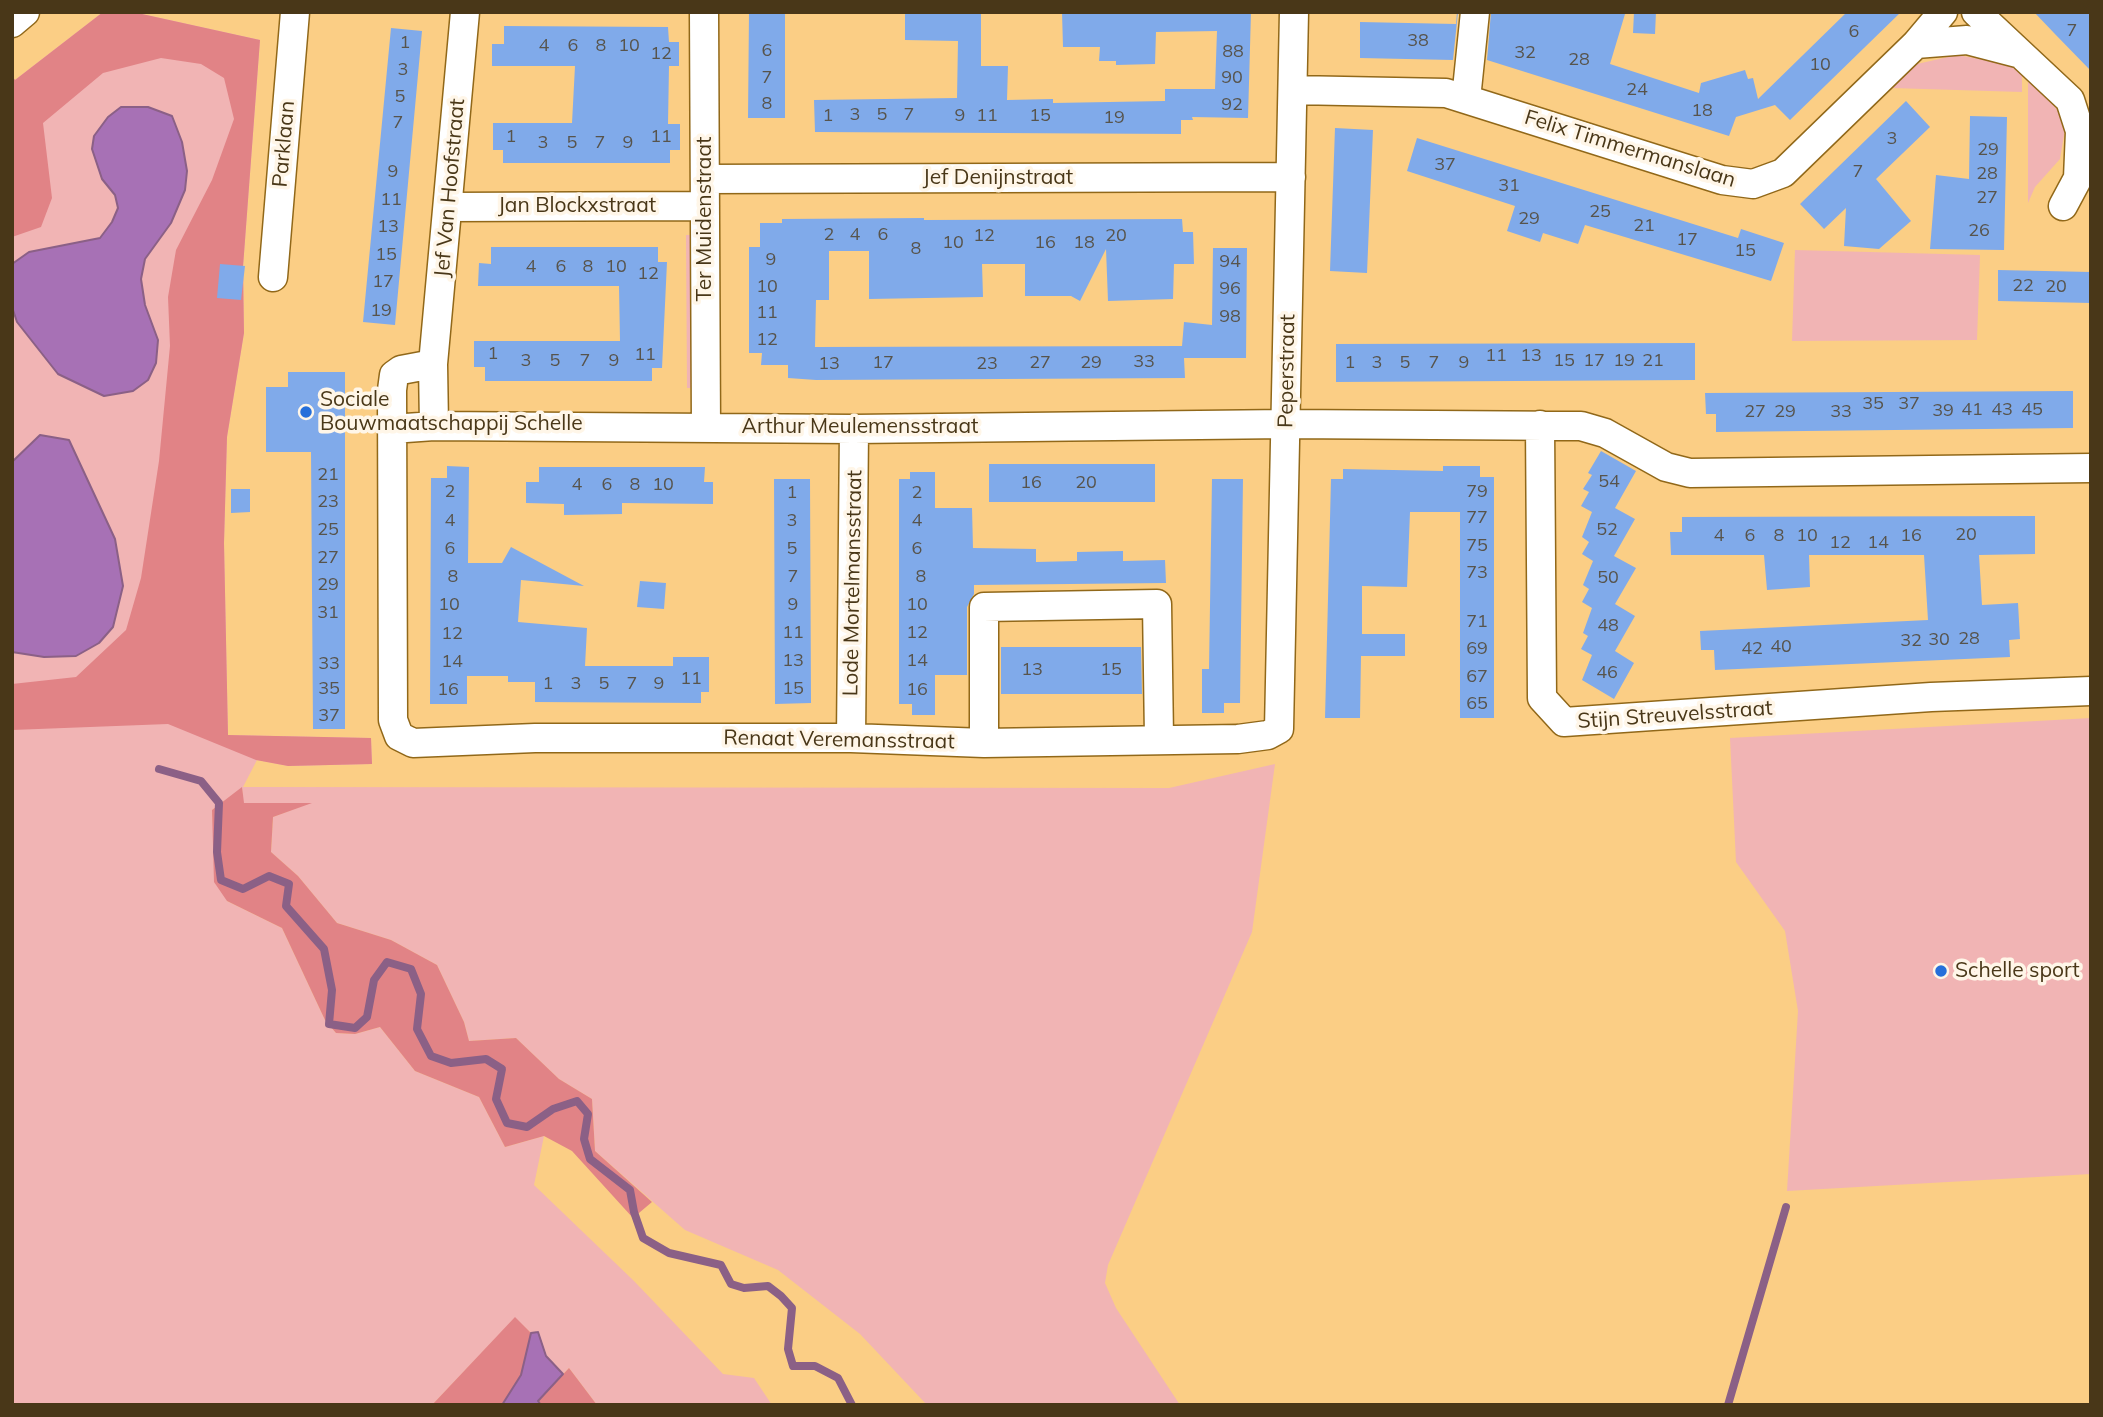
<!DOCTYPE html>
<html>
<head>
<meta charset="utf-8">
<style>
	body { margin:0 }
	#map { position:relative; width:2103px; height:1417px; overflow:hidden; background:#fbce85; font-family:Mulish,sans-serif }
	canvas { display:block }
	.frame { position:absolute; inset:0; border:14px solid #493718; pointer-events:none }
</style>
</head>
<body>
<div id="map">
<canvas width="2103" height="1417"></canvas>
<div class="frame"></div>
</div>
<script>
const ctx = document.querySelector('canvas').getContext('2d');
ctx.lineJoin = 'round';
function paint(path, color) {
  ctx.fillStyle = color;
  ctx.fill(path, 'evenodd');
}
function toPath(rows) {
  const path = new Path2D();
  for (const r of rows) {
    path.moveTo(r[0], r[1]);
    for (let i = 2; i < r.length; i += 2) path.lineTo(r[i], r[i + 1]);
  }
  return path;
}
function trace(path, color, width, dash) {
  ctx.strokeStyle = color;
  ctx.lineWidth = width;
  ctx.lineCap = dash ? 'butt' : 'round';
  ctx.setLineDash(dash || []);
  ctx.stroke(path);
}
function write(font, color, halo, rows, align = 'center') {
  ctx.font = font + ' Mulish,sans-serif';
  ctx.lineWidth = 7;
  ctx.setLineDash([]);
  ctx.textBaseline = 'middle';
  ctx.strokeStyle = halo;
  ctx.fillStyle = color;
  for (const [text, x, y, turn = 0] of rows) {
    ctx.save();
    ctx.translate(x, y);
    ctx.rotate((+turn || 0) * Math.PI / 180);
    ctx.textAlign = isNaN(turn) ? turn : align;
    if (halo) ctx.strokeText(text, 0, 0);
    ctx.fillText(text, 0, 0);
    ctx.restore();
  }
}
const green = toPath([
	[103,12,133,12,260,40,243,267,244,333,227,437,224,543,228,735,371,738,372,764,288,766,257,760,243,787,1169,788,1275,764,1252,932,1108,1265,1105,1283,1116,1308,1180,1405,927,1405,860,1334,778,1270,685,1230,595,1151,592,1099,559,1079,516,1038,469,1041,464,1022,437,965,391,940,337,923,298,876,271,852,273,817,310,803,243,803,242,788,212,810,214,841,227,901,282,928,325,1020,336,1033,355,1034,380,1027,415,1071,479,1097,505,1147,544,1136,534,1185,634,1281,723,1374,754,1378,772,1405,597,1405,569,1368,563,1374,546,1356,538,1333,531,1333,515,1318,432,1405,12,1405,12,76,15,80],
	[1957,55,2009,64,2022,71,2022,92,1891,88,1903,72,1917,64],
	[2028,77,2044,92,2061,115,2065,129,2060,159,2035,187,2028,203],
	[686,235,693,235,694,388,687,388],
	[1795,250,1980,255,1977,340,1792,341],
	[2091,718,2091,1174,1787,1191,1798,1011,1785,931,1736,862,1730,738]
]);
const forest = toPath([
	[103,12,133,12,260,40,243,267,244,333,227,437,224,543,228,735,371,738,372,764,288,766,256,760,168,724,12,730,12,684,76,677,126,630,141,578,159,461,170,346,168,297,176,250,212,180,234,119,224,78,201,64,161,58,103,73,43,123,52,198,41,227,12,237,12,76,15,80],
	[242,787,244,803,312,803,273,817,271,852,298,876,337,923,391,940,437,965,464,1022,469,1041,516,1038,559,1079,592,1099,595,1151,652,1202,633,1218,572,1151,544,1136,505,1147,479,1097,415,1071,380,1027,355,1034,336,1033,325,1020,282,928,227,901,214,882,212,810],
	[515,1317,531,1333,521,1375,502,1405,432,1405],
	[569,1368,597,1405,541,1405,538,1401]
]);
const water = toPath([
	[121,107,148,107,172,116,182,142,187,171,185,190,171,223,145,259,141,279,145,305,158,340,156,363,148,380,133,391,104,396,58,374,17,322,12,307,12,264,29,252,100,238,112,222,118,208,115,195,102,179,92,149,94,136,108,117,121,107],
	[40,435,69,440,115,539,123,586,113,627,99,643,76,656,44,657,12,652,12,462,40,435],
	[538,1332,546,1356,563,1374,538,1401,541,1405,502,1405,521,1375,531,1333,538,1332]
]);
const stream = toPath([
	[159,769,201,781,219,803,217,852,221,880,243,889,269,876,289,884,286,906,324,949,332,990,329,1024,355,1028,367,1017,374,980,387,962,411,969,421,994,417,1029,431,1056,451,1063,486,1059,502,1069,496,1099,507,1123,527,1127,553,1109,577,1101,588,1114,584,1139,590,1159,630,1190,634,1212,643,1238,669,1253,721,1265,731,1284,744,1288,768,1286,781,1296,792,1308,788,1349,793,1366,815,1366,838,1378,852,1405],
	[1728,1405,1786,1207]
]);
const building = toPath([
	[749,12,785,12,785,118,748,118],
	[905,12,981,12,981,66,1008,66,1007,100,1053,99,1053,103,1165,101,1165,89,1215,89,1217,31,1156,32,1155,64,1116,65,1116,61,1099,61,1100,47,1063,47,1062,12,1251,12,1248,118,1192,117,1193,120,1181,120,1181,134,815,132,814,100,957,98,958,41,905,40],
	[1457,12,1458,12,1453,60,1360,58,1360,22,1456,24],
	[1491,12,1625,14,1610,64,1699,93,1701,83,1745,70,1748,79,1753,78,1758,99,1847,12,1901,12,1790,120,1775,105,1736,117,1729,136,1487,60],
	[1634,12,1656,12,1655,34,1633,33],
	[2034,12,2091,12,2091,71,2054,33],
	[504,26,668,27,669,42,679,42,679,66,669,66,668,124,680,124,680,150,670,150,670,163,503,163,503,150,493,150,493,123,572,123,575,66,492,66,492,44,504,44],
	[391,28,422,31,395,325,363,322],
	[1906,101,1930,127,1876,179,1911,221,1879,249,1844,246,1846,208,1824,229,1800,204],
	[1970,116,2007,117,2004,250,1930,249,1936,175,1969,179],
	[1335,128,1373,130,1367,273,1330,271],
	[1417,138,1738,238,1741,229,1784,243,1771,281,1585,225,1578,244,1543,233,1540,242,1507,231,1515,206,1407,171],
	[924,218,924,220,1182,219,1183,232,1193,232,1194,264,1174,264,1173,299,1108,301,1106,249,1080,301,1071,296,1025,296,1025,264,982,264,983,297,869,299,869,251,829,251,829,300,816,300,815,347,1182,346,1184,322,1212,325,1213,248,1247,248,1246,358,1184,358,1185,378,816,380,788,378,788,365,761,365,762,353,749,353,749,247,760,247,760,223,782,223,782,219],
	[491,247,658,247,658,262,667,262,662,368,652,368,652,381,485,381,485,367,474,367,474,341,620,341,619,286,478,286,479,263,491,264],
	[220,264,245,266,241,300,217,298],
	[1998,270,2091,272,2091,303,1998,301],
	[1695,343,1695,380,1336,382,1336,344],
	[288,372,345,372,345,729,313,729,311,452,266,452,266,387,288,387],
	[2073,391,2073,428,1716,432,1716,414,1706,414,1705,393],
	[1601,451,1636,471,1615,508,1635,519,1614,556,1636,568,1615,604,1635,616,1615,651,1634,663,1614,699,1582,680,1592,655,1581,649,1588,636,1583,633,1592,608,1582,602,1589,589,1583,585,1593,561,1582,554,1589,542,1582,537,1592,512,1581,506,1589,492,1583,489,1592,475,1588,473],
	[989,464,1155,464,1155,502,989,502],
	[447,466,469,467,468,563,502,563,511,547,584,586,521,580,518,622,587,628,585,666,673,666,673,657,709,657,709,692,701,692,701,703,535,702,535,682,508,682,508,676,467,676,467,704,430,704,431,478,447,478],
	[1443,466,1480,466,1480,477,1494,477,1494,718,1460,718,1460,512,1410,512,1407,587,1362,586,1362,634,1405,634,1405,656,1361,656,1360,718,1325,718,1331,479,1343,479,1343,469,1443,471],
	[539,467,705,467,704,482,713,482,713,504,622,503,622,514,564,515,564,504,526,503,526,482,539,482],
	[910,472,935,472,935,508,972,508,973,548,1036,549,1036,562,1077,561,1077,552,1123,551,1123,561,1165,560,1166,583,974,585,974,594,967,607,967,675,935,675,935,715,912,715,912,704,899,704,899,479,910,479],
	[774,479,810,479,811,703,775,704],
	[1212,479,1243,479,1240,703,1224,703,1224,713,1202,713,1202,669,1209,669],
	[231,489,250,489,250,512,231,513],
	[2035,516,2035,554,1979,555,1982,605,2018,603,2020,639,2009,640,2010,657,1715,670,1714,650,1701,650,1700,631,1928,620,1924,555,1809,555,1810,587,1767,590,1764,555,1671,555,1670,532,1682,532,1682,517],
	[640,581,666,583,664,609,637,607],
	[1001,647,1141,647,1142,694,1001,694]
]);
const minor = toPath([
	[704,12,706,427],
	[1976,12,2070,100,2080,131,2078,178,2063,206],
	[12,23,25,12],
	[1916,44,1967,40,2017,53],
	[1293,90,1446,93,1722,180,1753,184,1783,173,1916,44,1943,12],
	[1466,99,1475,12],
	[705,179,1291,177],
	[449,207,705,206],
	[273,277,295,12],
	[433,364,465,12],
	[1540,425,1542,698,1564,722,1931,697,2091,691],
	[434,426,854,429,1286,424,1581,426,1605,433,1666,467,1690,473,2091,468],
	[392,429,434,426,433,364,401,370,394,375,392,390,393,720,399,736,413,743,535,738,851,738,984,743,1238,739,1268,735,1279,729,1294,12],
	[851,738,854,429],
	[984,743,984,607,1157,604,1159,738]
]);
const markers = [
	[306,412,7,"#266fda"],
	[1941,971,7,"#266fda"]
];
const numberNames = [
	["7",2072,31],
	["6",1854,32],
	["38",1418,41],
	["1",405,43],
	["4",544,46],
	["6",573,46],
	["8",601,46],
	["10",629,46],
	["6",767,51],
	["88",1233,52],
	["32",1525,53],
	["12",661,54],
	["28",1579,60],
	["10",1820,65],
	["3",403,70],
	["7",767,78],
	["90",1232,78],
	["24",1637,90],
	["5",400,97],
	["8",767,104],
	["92",1232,105],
	["18",1702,111],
	["3",855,115],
	["5",882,115],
	["7",909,115],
	["1",828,116],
	["9",960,116],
	["11",987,116],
	["15",1040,116],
	["19",1114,118],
	["7",398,123],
	["1",511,137],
	["11",661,137],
	["3",1892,139],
	["3",543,143],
	["5",572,143],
	["7",600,143],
	["9",628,143],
	["29",1988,150],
	["37",1445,165],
	["9",393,172],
	["7",1858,172],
	["28",1987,174],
	["31",1509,186],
	["27",1987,198],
	["11",391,200],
	["25",1600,212],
	["29",1529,219],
	["21",1644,226],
	["13",388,227],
	["26",1979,231],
	["2",829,235],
	["4",855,235],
	["6",883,235],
	["12",984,236],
	["20",1116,236],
	["17",1687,240],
	["10",953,243],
	["16",1045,243],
	["18",1084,243],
	["8",916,249],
	["15",1745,251],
	["15",386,255],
	["9",771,260],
	["94",1230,262],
	["4",531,267],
	["6",561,267],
	["8",588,267],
	["10",616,267],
	["12",648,274],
	["17",383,282],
	["22",2023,286],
	["10",767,287],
	["20",2056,287],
	["96",1230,289],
	["19",381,311],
	["11",767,313],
	["98",1230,317],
	["12",767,340],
	["1",493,354],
	["11",645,355],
	["11",1496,356],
	["13",1531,356],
	["3",526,361],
	["5",555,361],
	["7",585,361],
	["9",614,361],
	["15",1564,361],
	["17",1594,361],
	["19",1624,361],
	["21",1653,361],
	["33",1144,362],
	["17",883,363],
	["27",1040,363],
	["29",1091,363],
	["1",1350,363],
	["3",1377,363],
	["5",1405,363],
	["7",1434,363],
	["9",1464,363],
	["13",829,364],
	["23",987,364],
	["35",1873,404],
	["37",1909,404],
	["41",1972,410],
	["43",2002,410],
	["45",2032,410],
	["39",1943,411],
	["27",1755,412],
	["29",1785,412],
	["33",1841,412],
	["21",328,475],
	["54",1609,482],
	["16",1031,483],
	["20",1086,483],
	["4",577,485],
	["6",607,485],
	["8",635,485],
	["10",663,485],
	["2",450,492],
	["79",1477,492],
	["1",792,493],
	["2",917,493],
	["23",328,502],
	["77",1477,518],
	["4",450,521],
	["3",792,521],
	["4",917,521],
	["25",328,530],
	["52",1607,530],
	["20",1966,535],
	["4",1719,536],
	["6",1750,536],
	["8",1779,536],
	["10",1807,536],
	["16",1911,536],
	["12",1840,543],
	["14",1878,543],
	["75",1477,546],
	["6",450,549],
	["5",792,549],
	["6",917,549],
	["27",328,558],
	["73",1477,573],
	["8",453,577],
	["7",793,577],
	["8",921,577],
	["50",1608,578],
	["29",328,585],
	["10",449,605],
	["9",793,605],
	["10",917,605],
	["31",328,613],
	["71",1477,622],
	["48",1608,626],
	["11",793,633],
	["12",917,633],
	["12",452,634],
	["28",1969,639],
	["30",1939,640],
	["32",1911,641],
	["40",1781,647],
	["69",1477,649],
	["42",1752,649],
	["13",793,661],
	["14",917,661],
	["14",452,662],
	["33",329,664],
	["13",1032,670],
	["15",1111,670],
	["46",1607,673],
	["67",1477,677],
	["11",691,679],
	["1",548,684],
	["3",576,684],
	["5",604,684],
	["7",632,684],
	["9",659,684],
	["35",329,689],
	["15",793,689],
	["16",448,690],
	["16",917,690],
	["65",1477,704],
	["37",329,716]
];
const streetNames = [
	["Parklaan",284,144,-85],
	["Felix Timmermanslaan",1630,149,17],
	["Jef Denijnstraat",998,178],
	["Jef Van Hoofstraat",450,188,-85],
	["Jan Blockxstraat",577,206],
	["Ter Muidenstraat",705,219,-90],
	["Peperstraat",1287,371,-89],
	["Arthur Meulemensstraat",860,427],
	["Lode Mortelmansstraat",853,583,-89],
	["Stijn Streuvelsstraat",1675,715,-4],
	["Renaat Veremansstraat",839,740,1]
];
const poiNames = [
	["Sociale",320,400],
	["Bouwmaatschappij Schelle",320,424],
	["Schelle sport",1955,971]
];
paint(green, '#f1b4b4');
paint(forest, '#e18386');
paint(water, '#a771b5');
trace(water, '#8b6086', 2);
trace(stream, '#8b6086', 8);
paint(building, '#80aaea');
trace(minor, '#916819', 31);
trace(minor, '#fff', 28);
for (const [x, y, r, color] of markers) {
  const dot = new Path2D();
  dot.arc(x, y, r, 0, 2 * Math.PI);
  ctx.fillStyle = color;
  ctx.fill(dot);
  trace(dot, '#fff6e8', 2.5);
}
write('18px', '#57544c', null, numberNames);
write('21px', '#493718', '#fff6e8', streetNames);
write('21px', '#493718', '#fff6e8', poiNames, 'left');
</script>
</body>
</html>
